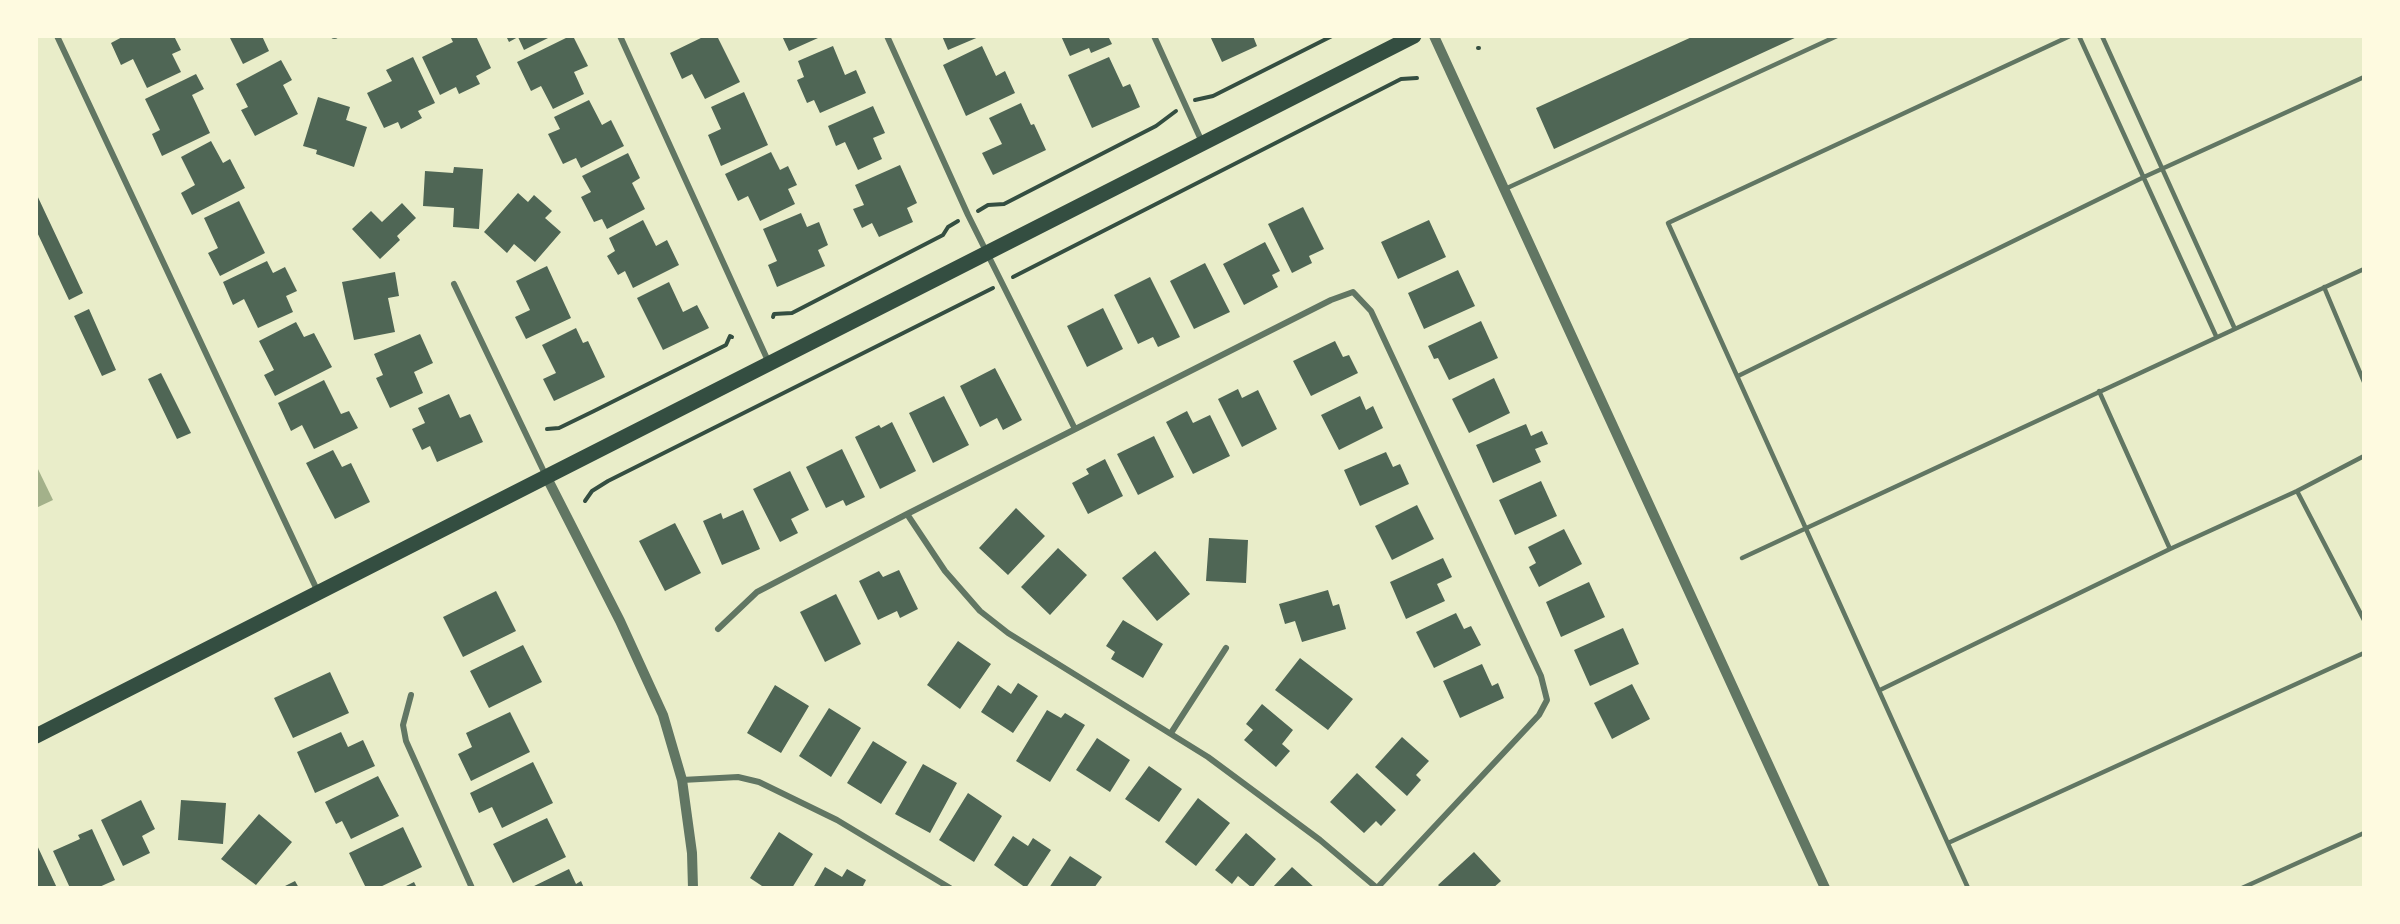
<!DOCTYPE html>
<html>
<head>
<meta charset="utf-8">
<style>
	body { margin:0 }
	#map { position:relative; width:2400px; height:924px; overflow:hidden; background:#e9edc9; font-family:Helvetica,sans-serif }
	canvas { display:block }
	.frame { position:absolute; inset:0; border:38px solid #fefae0; pointer-events:none }
</style>
</head>
<body>
<div id="map">
<canvas width="2400" height="924"></canvas>
<div class="frame"></div>
</div>
<script>
const ctx = document.querySelector('canvas').getContext('2d');
ctx.lineJoin = 'round';
function paint(path, color) {
  ctx.fillStyle = color;
  ctx.fill(path, 'evenodd');
}
function toPath(rows) {
  const path = new Path2D();
  for (const r of rows) {
    path.moveTo(r[0], r[1]);
    for (let i = 2; i < r.length; i += 2) path.lineTo(r[i], r[i + 1]);
  }
  return path;
}
function trace(path, color, width, dash) {
  ctx.strokeStyle = color;
  ctx.lineWidth = width;
  ctx.lineCap = dash ? 'butt' : 'round';
  ctx.setLineDash(dash || []);
  ctx.stroke(path);
}
const water = toPath([
	[36,465,53,500,36,508]
]);
const building = toPath([
	[124,36,174,36,181,50,172,54,181,72,147,88,133,59,121,65,111,43],
	[229,36,262,36,269,51,243,64],
	[450,36,476,36,491,68,476,76,480,84,459,94,456,87,440,95,422,57,453,42],
	[506,36,552,36,524,50,518,37,509,42],
	[570,36,573,36,588,66,574,72,584,94,553,109,541,86,531,91,517,62],
	[705,36,717,36,740,82,705,99,692,74,682,79,670,53],
	[782,36,817,36,818,38,789,51],
	[942,36,981,36,948,50],
	[1061,36,1108,36,1112,44,1091,53,1089,48,1070,56],
	[1210,36,1253,36,1257,46,1222,62],
	[1694,36,1799,36,1554,149,1536,108],
	[833,46,845,75,856,70,866,93,820,113,814,100,807,103,797,80,804,77,798,61],
	[982,46,996,76,1005,71,1015,93,966,116,943,65],
	[413,57,435,103,418,111,422,118,401,129,398,122,384,128,367,93,392,81,386,70],
	[1109,57,1123,87,1130,84,1140,107,1092,128,1068,75],
	[281,60,292,80,283,85,298,114,255,136,241,110,248,107,236,84],
	[196,74,204,89,192,95,210,133,162,156,152,134,160,130,145,99],
	[744,92,768,145,721,166,708,135,721,129,711,107],
	[318,97,350,107,346,120,367,127,354,167,316,154,317,150,303,146],
	[589,100,602,125,611,120,624,146,581,168,576,158,563,164,548,134,560,129,554,117],
	[1021,103,1031,125,1034,124,1046,150,993,175,982,153,1002,144,989,118],
	[873,106,885,133,873,138,882,159,858,170,845,142,836,146,828,126],
	[211,141,223,163,230,159,245,188,192,215,181,193,195,185,181,157],
	[771,152,780,170,788,166,797,185,788,189,795,204,760,221,748,196,738,201,725,174],
	[628,153,640,178,632,183,645,209,607,229,602,219,594,222,581,197,591,192,582,176],
	[900,165,917,203,907,208,913,222,879,237,872,223,862,228,853,209,864,205,855,185],
	[454,167,483,169,479,229,453,227,454,208,423,206,425,171,453,173],
	[36,193,83,293,69,300,36,230],
	[518,193,528,202,534,195,552,211,545,218,561,232,535,262,514,244,507,253,484,232],
	[239,201,265,253,220,276,208,253,218,248,204,218],
	[402,203,416,218,397,236,400,240,380,259,352,229,371,211,382,222],
	[1303,207,1324,249,1309,256,1312,263,1292,273,1268,224],
	[801,213,807,227,819,222,828,245,818,250,825,266,777,287,768,265,777,261,763,229],
	[643,220,656,246,667,240,679,265,633,288,625,271,618,275,607,256,615,251,609,238],
	[1429,220,1446,257,1398,279,1381,242],
	[1265,242,1280,271,1272,275,1278,287,1244,305,1223,264],
	[267,261,273,273,285,267,297,291,286,296,293,312,258,328,244,299,233,305,223,282],
	[1205,263,1230,312,1194,329,1170,281],
	[547,266,571,318,526,339,515,317,530,310,516,281],
	[1458,270,1475,306,1424,329,1408,293],
	[395,272,399,296,388,298,395,332,354,340,342,282],
	[1150,277,1180,337,1158,347,1153,337,1138,344,1114,295],
	[669,282,683,312,697,305,709,328,663,350,637,298],
	[1103,308,1123,349,1087,367,1067,326],
	[89,309,116,370,102,376,74,316],
	[1481,321,1498,358,1449,380,1438,358,1434,359,1428,346],
	[296,322,304,337,314,333,332,367,275,396,264,375,274,370,259,341],
	[576,328,583,343,588,341,605,377,554,401,543,379,556,373,542,345],
	[420,334,433,363,414,372,423,393,390,408,376,378,383,375,374,354],
	[1335,341,1343,357,1349,355,1358,373,1311,396,1293,361],
	[995,368,1022,420,1003,430,997,418,980,427,960,386],
	[161,373,191,433,177,439,148,379],
	[1494,378,1510,413,1469,433,1452,399],
	[324,380,341,414,349,411,358,428,314,449,302,425,291,431,278,403],
	[1238,389,1242,398,1258,390,1277,429,1242,447,1218,399],
	[449,394,460,418,470,414,483,442,437,462,430,446,422,450,412,429,425,423,418,408],
	[944,396,969,445,933,463,909,413],
	[1360,396,1366,410,1373,406,1383,428,1339,450,1321,415],
	[1187,411,1193,423,1210,415,1230,456,1193,474,1166,422],
	[892,422,916,471,880,489,855,437,879,425,881,428],
	[1526,424,1531,436,1542,431,1548,444,1535,449,1541,462,1493,483,1476,445],
	[1154,436,1174,477,1138,495,1117,454],
	[842,449,865,497,846,506,843,500,826,508,806,467],
	[333,450,342,467,351,463,370,502,335,519,306,463],
	[1386,452,1393,467,1400,464,1409,484,1360,506,1344,470],
	[1105,459,1123,496,1088,514,1072,483,1089,474,1086,469],
	[790,471,809,510,791,519,798,533,780,542,753,489],
	[1541,481,1557,516,1515,535,1499,500],
	[1417,505,1434,539,1392,560,1375,526],
	[1016,508,1045,536,1008,575,979,548],
	[743,510,760,549,722,565,703,521,721,513,723,519],
	[675,523,701,573,665,591,639,541],
	[1564,529,1582,564,1539,587,1529,567,1536,563,1528,547],
	[1209,538,1248,540,1246,583,1206,581],
	[1058,548,1087,575,1050,615,1021,587],
	[1155,551,1190,594,1157,621,1122,578],
	[1443,558,1452,577,1437,584,1445,601,1406,619,1390,582],
	[899,570,918,609,900,618,897,611,878,620,859,581,879,571,883,577],
	[1589,582,1605,617,1561,637,1546,602],
	[1328,590,1333,606,1339,604,1346,629,1302,642,1295,621,1285,624,1279,604],
	[496,591,516,631,463,657,443,617],
	[836,594,861,644,825,662,800,612],
	[1456,613,1464,629,1471,626,1481,645,1434,668,1416,632],
	[1123,620,1163,644,1143,678,1111,659,1115,652,1106,646],
	[1623,628,1639,664,1590,686,1574,650],
	[958,641,991,664,960,709,927,685],
	[523,645,542,682,489,708,470,671],
	[1300,658,1353,699,1328,730,1275,690],
	[1482,664,1492,686,1498,683,1504,698,1460,718,1443,681],
	[330,672,349,713,293,738,274,698],
	[1018,683,1038,696,1013,733,981,712,998,685,1011,694],
	[1632,684,1650,719,1612,739,1594,703],
	[775,685,809,706,781,753,747,733],
	[1262,704,1293,730,1282,744,1290,751,1276,767,1244,740,1253,730,1246,724],
	[829,708,861,728,831,777,799,756],
	[1047,710,1061,718,1065,713,1085,725,1050,782,1016,761],
	[510,712,530,752,471,781,458,754,472,747,466,733],
	[341,732,348,747,363,740,375,766,315,793,297,752],
	[1402,737,1429,761,1416,775,1421,780,1407,796,1375,767],
	[1097,738,1130,760,1110,792,1076,770],
	[873,741,907,762,881,804,847,783],
	[533,762,553,803,502,828,492,807,479,813,470,793],
	[923,764,957,783,930,833,895,814],
	[1149,766,1182,789,1159,822,1125,799],
	[1357,773,1396,810,1381,826,1376,821,1364,833,1330,802],
	[378,776,399,816,351,839,342,821,336,824,325,802],
	[968,793,1002,816,974,862,939,840],
	[1198,798,1230,823,1196,866,1165,842],
	[141,800,155,829,142,836,150,853,123,866,101,820],
	[181,800,226,803,223,844,178,840],
	[259,814,292,842,256,885,221,859],
	[547,818,566,857,513,883,493,844],
	[403,827,422,867,378,888,366,888,349,853],
	[92,829,115,880,97,888,70,888,53,851,80,839,78,835],
	[779,832,813,854,792,888,765,888,750,878],
	[1246,833,1276,859,1252,888,1238,876,1232,884,1215,870],
	[1013,836,1028,846,1033,838,1051,850,1026,888,994,865],
	[36,843,57,888,36,888],
	[1474,852,1501,881,1493,888,1441,888,1438,885],
	[1070,856,1102,877,1094,888,1049,888],
	[825,867,842,877,847,869,866,880,862,888,813,888],
	[1292,867,1315,888,1272,888],
	[569,869,576,884,581,881,584,888,530,888],
	[295,881,299,888,281,888],
	[414,882,417,888,402,888]
]);
const path = toPath([
	[1478,48,1479,48],
	[1195,100,1213,96,1332,36],
	[978,211,988,205,1004,204,1156,126,1176,111],
	[1013,277,1401,79,1417,78],
	[773,317,774,314,792,313,943,235,948,227,958,221],
	[547,429,559,428,594,411,726,345,730,336,732,337],
	[585,501,592,491,608,481,993,288]
]);
const service = toPath([
	[2079,36,2216,336],
	[2102,36,2234,327],
	[1505,189,1837,36],
	[2324,287,2364,382],
	[1738,376,2144,177,2364,77],
	[2099,391,2170,549],
	[2297,491,2364,620],
	[1742,558,2364,269],
	[1880,690,2170,549,2297,491,2364,456],
	[1948,843,2364,653],
	[1968,888,1668,223,2070,36],
	[2242,888,2364,833]
]);
const minor = toPath([
	[57,36,318,592],
	[334,36,335,36],
	[620,36,769,363],
	[887,36,968,215,1075,429],
	[1154,36,1202,142],
	[454,284,546,476],
	[718,629,757,592,907,514,1331,300,1353,292,1371,311,1541,676,1547,700,1539,715,1377,888,1320,840,1208,757,1008,633,980,611,945,571,907,514],
	[411,695,403,725,406,741,472,888],
	[1171,733,1226,648],
	[682,780,738,777,759,782,837,820,950,888]
]);
const tertiary = toPath([
	[1434,36,1825,888],
	[546,476,620,621,663,715,682,780,692,853,693,888]
]);
const primary = toPath([
	[36,736,1414,36]
]);
paint(water, '#a3b18a');
paint(building, '#4f6655');
trace(path, '#344e41', 4);
trace(service, '#617663', 4.5);
trace(minor, '#617663', 6);
trace(tertiary, '#617663', 10);
trace(primary, '#344e41', 15);
</script>
</body>
</html>
